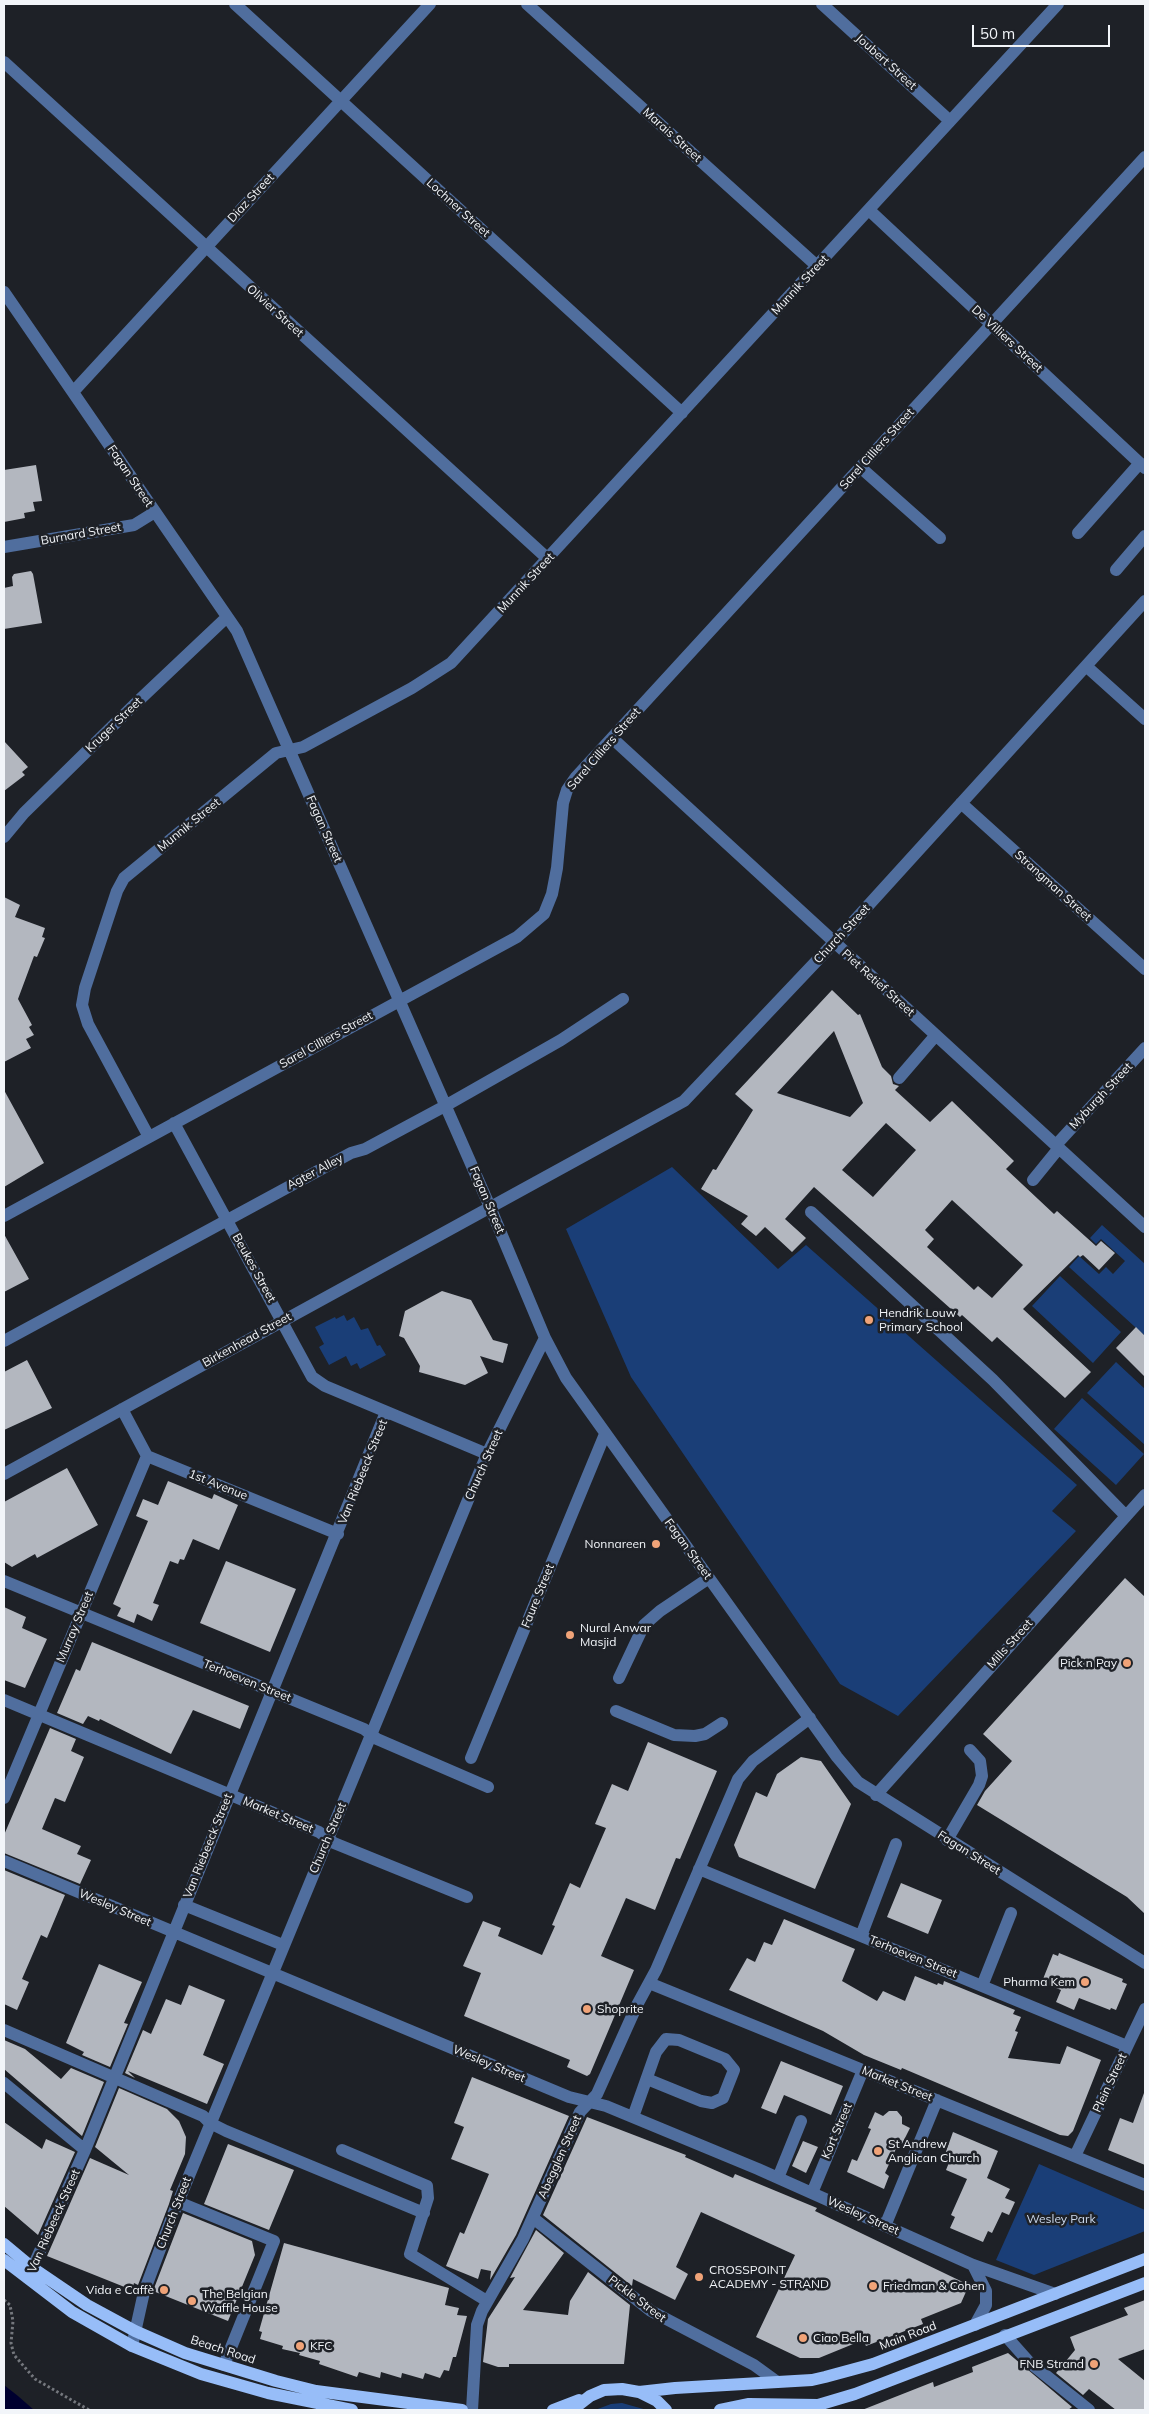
<!DOCTYPE html>
<html>
<head>
<meta charset="utf-8">
<style>
	body { margin:0 }
	#map { position:relative; width:1149px; height:2414px; overflow:hidden; background:#1e2127; font-family:Mulish,sans-serif }
	canvas { display:block }
	.frame { position:absolute; inset:0; border:5px solid #f2f5f9; pointer-events:none }
	.scale { position:absolute; left:972px; top:25px; width:138px; height:22px; box-sizing:border-box; border:2px solid #f2f5f9; border-top:0; padding-left:6px; font-size:15px; line-height:18px; white-space:nowrap; color:#f2f5f9; -webkit-text-stroke:4px #1e2127; paint-order:stroke }
</style>
</head>
<body>
<div id="map">
<canvas width="1149" height="2414"></canvas>
<div class="frame"></div>
<div class="scale">50 m</div>
</div>
<script>
const ctx = document.querySelector('canvas').getContext('2d');
ctx.lineJoin = 'round';
function paint(path, color) {
  ctx.fillStyle = color;
  ctx.fill(path, 'evenodd');
}
function toPath(rows) {
  const path = new Path2D();
  for (const r of rows) {
    path.moveTo(r[0], r[1]);
    for (let i = 2; i < r.length; i += 2) path.lineTo(r[i], r[i + 1]);
  }
  return path;
}
function trace(path, color, width, dash) {
  ctx.strokeStyle = color;
  ctx.lineWidth = width;
  ctx.lineCap = dash ? 'butt' : 'round';
  ctx.setLineDash(dash || []);
  ctx.stroke(path);
}
function write(font, color, halo, rows, align = 'center') {
  ctx.font = font + ' Mulish,sans-serif';
  ctx.lineWidth = 5;
  ctx.setLineDash([]);
  ctx.textBaseline = 'middle';
  ctx.strokeStyle = halo;
  ctx.fillStyle = color;
  for (const [text, x, y, turn = 0] of rows) {
    ctx.save();
    ctx.translate(x, y);
    ctx.rotate((+turn || 0) * Math.PI / 180);
    ctx.textAlign = isNaN(turn) ? turn : align;
    if (halo) ctx.strokeText(text, 0, 0);
    ctx.fillText(text, 0, 0);
    ctx.restore();
  }
}
const green = toPath([
	[672,1167,778,1269,806,1245,1077,1485,1052,1511,1076,1531,898,1716,840,1684,631,1377,566,1229],
	[1102,1225,1145,1264,1145,1336,1069,1267,1079,1256,1099,1274,1106,1267,1113,1274,1125,1261,1101,1239,1096,1244,1090,1238],
	[1060,1276,1121,1332,1093,1363,1032,1306],
	[344,1315,347,1321,354,1317,361,1330,368,1328,377,1346,380,1345,386,1355,360,1369,357,1363,351,1366,346,1356,329,1365,319,1347,324,1344,315,1327,335,1317,336,1319],
	[1116,1362,1145,1389,1145,1445,1087,1393],
	[1082,1398,1144,1454,1116,1485,1054,1429],
	[1039,2164,1145,2210,1145,2231,1034,2275,996,2260],
	[622,2403,647,2410,595,2410,611,2404]
]);
const water = toPath([
	[4,2385,18,2396,34,2410,4,2410]
]);
const building = toPath([
	[36,465,42,501,33,502,35,511,24,513,25,518,4,522,4,470],
	[31,571,33,574,42,623,4,629,4,588,13,586,12,577,14,574],
	[4,741,28,767,22,772,25,775,4,791],
	[4,897,20,905,15,917,45,928,42,937,45,938,37,957,34,956,18,999,32,1025,29,1027,34,1035,26,1039,31,1048,4,1062],
	[832,990,858,1015,860,1014,882,1067,891,1076,893,1084,899,1086,895,1090,930,1122,952,1101,1014,1161,1006,1169,1054,1214,1057,1211,1096,1246,1101,1241,1115,1253,1099,1270,1083,1255,1080,1257,1078,1255,1023,1309,1091,1372,1065,1398,997,1337,992,1342,962,1315,960,1317,814,1187,785,1219,806,1238,792,1252,765,1227,756,1236,741,1224,748,1216,701,1189,713,1169,716,1170,753,1110,735,1094],
	[834,1031,863,1103,850,1117,777,1093],
	[886,1123,916,1150,873,1197,842,1170],
	[952,1200,1023,1265,992,1298,978,1286,974,1290,927,1247,934,1239,925,1230],
	[4,1090,44,1163,4,1187],
	[4,1234,29,1279,4,1292],
	[442,1291,471,1300,493,1340,508,1344,503,1363,480,1356,488,1373,465,1385,419,1372,420,1366,404,1338,399,1336,405,1311],
	[1136,1327,1145,1336,1145,1377,1116,1348],
	[27,1360,52,1408,4,1430,4,1372],
	[67,1468,98,1525,37,1558,35,1554,12,1567,4,1562,4,1502],
	[168,1481,212,1499,214,1494,238,1505,219,1550,193,1539,184,1560,180,1559,178,1564,170,1561,153,1603,159,1605,152,1621,137,1614,134,1623,117,1616,121,1608,113,1604,148,1521,136,1516,143,1499,158,1505],
	[226,1561,296,1589,270,1652,200,1623],
	[1125,1578,1145,1597,1145,1914,1127,1897,977,1805,985,1791,1012,1761,983,1734],
	[4,1607,26,1617,22,1628,47,1639,25,1688,4,1680],
	[92,1642,249,1706,240,1729,193,1710,171,1754,100,1719,99,1721,88,1716,83,1724,57,1713,76,1669,80,1671],
	[50,1728,76,1739,71,1751,84,1757,65,1802,55,1798,42,1829,81,1846,77,1854,91,1860,80,1884,4,1853,4,1835],
	[648,1742,717,1771,680,1859,676,1858,655,1910,626,1898,601,1956,634,1970,590,2074,587,2076,567,2067,570,2060,464,2016,481,1973,463,1966,483,1921,501,1928,498,1936,542,1955,555,1926,552,1925,570,1883,580,1888,606,1828,595,1824,612,1784,628,1791],
	[801,1757,821,1761,851,1804,815,1889,739,1857,734,1845,756,1792,767,1797,777,1774],
	[4,1870,65,1895,47,1938,41,1935,22,1979,29,1982,17,2010,4,2004],
	[901,1883,942,1900,928,1934,887,1917],
	[784,1919,855,1949,842,1981,877,2001,883,1991,905,2001,915,1976,937,1985,938,1983,943,1985,944,1981,1015,2010,1013,2014,1021,2017,1015,2031,1018,2032,1008,2058,1060,2064,1067,2046,1101,2060,1073,2131,1068,2136,1060,2135,902,2068,901,2070,864,2055,823,2031,729,1990,747,1958,755,1962,764,1942,772,1945],
	[1059,1953,1123,1979,1122,1982,1127,1984,1116,2010,1111,2008,1110,2010,1079,1998,1074,2010,1056,2002,1061,1990,1046,1984,1048,1981,1043,1979,1053,1954,1058,1956],
	[99,1964,142,1982,124,2023,128,2024,110,2067,82,2055,84,2052,66,2043],
	[189,1985,225,2000,203,2055,224,2064,207,2104,128,2071,135,2078,125,2073,143,2030,151,2034,166,1999,181,2005],
	[4,2040,25,2049,61,2079,71,2068,104,2082,82,2136,4,2069],
	[781,2061,843,2086,831,2115,784,2095,776,2114,761,2108],
	[472,2077,569,2116,516,2235,490,2280,491,2271,481,2269,478,2279,446,2266,460,2232,464,2234,489,2174,451,2159,464,2127,454,2123],
	[119,2088,167,2109,179,2121,186,2137,185,2154,170,2190,173,2191,169,2204,138,2285,134,2283,132,2290,47,2256,90,2158,129,2175,95,2147],
	[1144,2093,1145,2094,1145,2165,1108,2150,1120,2118,1133,2123],
	[889,2111,897,2111,902,2117,902,2124,910,2128,902,2144,899,2142,885,2173,889,2176,884,2189,847,2172,852,2159,857,2161,871,2129,868,2128,875,2112,883,2116],
	[587,2117,686,2155,685,2157,733,2178,735,2174,817,2208,815,2211,969,2285,961,2303,921,2319,923,2324,866,2346,863,2340,819,2358,800,2358,756,2337,795,2255,701,2212,676,2267,688,2274,675,2300,633,2279,632,2286,543,2215],
	[4,2122,42,2149,46,2139,75,2152,38,2235,4,2206],
	[953,2132,998,2151,987,2178,1010,2189,1005,2198,1015,2202,1009,2215,1002,2212,992,2233,988,2231,983,2242,950,2228,955,2217,951,2215,967,2179,946,2170,950,2160,944,2157],
	[803,2141,818,2147,806,2173,792,2166],
	[228,2144,294,2170,269,2230,204,2204],
	[183,2213,252,2241,255,2255,228,2321,153,2291],
	[536,2230,564,2253,523,2310,568,2315,570,2301,588,2272,630,2305,624,2364,509,2364,509,2367,498,2367,483,2362,488,2319,515,2277,510,2278],
	[284,2243,449,2288,445,2305,459,2308,457,2315,467,2316,456,2357,453,2357,449,2371,444,2370,440,2378,425,2373,423,2379,402,2373,401,2378,381,2372,380,2378,359,2372,357,2377,319,2364,320,2361,299,2355,300,2353,282,2349,283,2346,260,2339,262,2332,259,2331],
	[1145,2300,1145,2349,1118,2359,1145,2381,1145,2410,1116,2410,1089,2389,1083,2395,1056,2373,1075,2350,1070,2337,1128,2315,1124,2308],
	[1008,2353,1072,2407,1068,2410,862,2410,933,2382,934,2387,973,2372,972,2367]
]);
const path = toPath([
	[4,2300,10,2305,13,2321,11,2343,14,2355,35,2379,89,2410]
]);
const minor = toPath([
	[235,4,682,413],
	[527,4,817,266],
	[822,4,950,121],
	[4,62,548,559],
	[869,210,1145,468],
	[4,292,237,631,490,1207,545,1338,566,1378,837,1757,858,1782,1145,1963],
	[73,392,430,4],
	[860,467,940,538],
	[1078,533,1140,463],
	[4,547,134,525,155,512],
	[1116,570,1145,536],
	[1086,666,1145,719],
	[612,738,1145,1227],
	[961,803,1145,969],
	[4,837,24,813,135,704,227,617],
	[899,1078,936,1035],
	[174,1123,312,1377,325,1386,487,1454],
	[149,1137,88,1024,82,1005,85,988,117,891,124,878,276,753,303,747,412,688,451,663,1058,4],
	[1056,1145,1145,1048],
	[1033,1180,1059,1148],
	[811,1212,993,1380,1126,1516],
	[4,1216,517,937,544,914,552,894,557,868,563,803,567,790,576,777,1145,157],
	[4,1341,351,1153,365,1149,445,1106,561,1040,623,999],
	[122,1409,147,1456,338,1534],
	[4,1474,684,1101,845,931,1145,601],
	[4,1581,364,1729,377,1739,488,1787],
	[619,1678,644,1625,660,1611,709,1578],
	[4,1700,319,1832,334,1843,467,1897],
	[616,1711,674,1735,695,1736,705,1734,722,1723],
	[471,1758,605,1434],
	[876,1795,1145,1495],
	[4,1798,147,1456],
	[947,1840,979,1785,982,1776,980,1761,970,1750],
	[4,1861,569,2097,606,2106,758,2169,973,2265,1055,2294],
	[699,1869,1127,2046],
	[184,1905,283,1945],
	[861,1936,896,1844],
	[649,1983,1145,2185],
	[982,1986,1011,1913],
	[4,2030,203,2116,210,2123,226,2131,424,2213],
	[4,2083,85,2150],
	[633,2117,656,2052,666,2039,679,2040,725,2059,734,2070,723,2098,712,2103,701,2101,647,2079],
	[342,2150,427,2186,428,2198,410,2254,487,2301],
	[1075,2156,1145,2009],
	[778,2178,801,2121],
	[812,2193,863,2070],
	[178,2202,274,2241,224,2365],
	[533,2218,651,2311,754,2365,776,2381],
	[885,2226,937,2100],
	[973,2265,986,2291,986,2305,975,2325],
	[28,2278,85,2150,386,1412],
	[1005,2335,1029,2362,1089,2410],
	[132,2346,144,2292,172,2217,487,1454,545,1338],
	[472,2410,477,2325,482,2311,523,2239,580,2112,597,2094,637,2005,656,1970,738,1779,753,1761,810,1718]
]);
const major = toPath([
	[4,2244,34,2269,87,2305,135,2331,185,2353,276,2381,316,2391,462,2410],
	[4,2260,72,2312,132,2346,201,2374,268,2393,352,2410],
	[639,2392,675,2388,812,2380,825,2377,873,2364,1145,2259],
	[553,2410,579,2400],
	[572,2410,590,2396,604,2390,622,2389,639,2392,657,2401,666,2410],
	[720,2410,749,2404,818,2405,855,2394,1145,2283]
]);
const markers = [
	[869,1320,5,"#f0a378"],
	[656,1544,5,"#f0a378"],
	[570,1635,5,"#f0a378"],
	[1127,1663,5,"#f0a378"],
	[1085,1982,5,"#f0a378"],
	[587,2009,5,"#f0a378"],
	[878,2151,5,"#f0a378"],
	[699,2277,5,"#f0a378"],
	[873,2286,5,"#f0a378"],
	[164,2290,5,"#f0a378"],
	[192,2301,5,"#f0a378"],
	[803,2338,5,"#f0a378"],
	[300,2346,5,"#f0a378"],
	[1094,2364,5,"#f0a378"]
];
const streetNames = [
	["Joubert Street",886,62,42],
	["Marais Street",672,135,42],
	["Diaz Street",251,198,-47],
	["Lochner Street",458,208,42],
	["Munnik Street",800,285,-47],
	["Olivier Street",275,311,42],
	["De Villiers Street",1007,339,43],
	["Sarel Cilliers Street",877,449,-48],
	["Fagan Street",130,476,56],
	["Burnard Street",81,534,-10],
	["Munnik Street",526,583,-47],
	["Kruger Street",114,725,-44],
	["Sarel Cilliers Street",604,749,-49],
	["Munnik Street",189,825,-39],
	["Fagan Street",324,829,66],
	["Strangman Street",1053,886,42],
	["Church Street",842,934,-47],
	["Piet Retief Street",878,983,42],
	["Sarel Cilliers Street",326,1040,-29],
	["Myburgh Street",1101,1096,-47],
	["Agter Alley",315,1172,-28],
	["Fagan Street",487,1200,67],
	["Beukes Street",254,1268,61],
	["Birkenhead Street",247,1340,-29],
	["Church Street",484,1465,-66],
	["Van Riebeeck Street",363,1472,-68],
	["1st Avenue",218,1485,22],
	["Fagan Street",688,1549,54],
	["Faure Street",538,1596,-68],
	["Murray Street",75,1627,-67],
	["Mills Street",1010,1644,-48],
	["Terhoeven Street",247,1681,22],
	["Market Street",278,1815,23],
	["Church Street",328,1838,-67],
	["Van Riebeeck Street",208,1846,-68],
	["Fagan Street",969,1853,32],
	["Wesley Street",115,1908,23],
	["Terhoeven Street",913,1957,22],
	["Wesley Street",489,2064,23],
	["Plein Street",1110,2083,-65],
	["Market Street",897,2084,22],
	["Kort Street",837,2131,-67],
	["Abegglen Street",560,2157,-66],
	["Church Street",174,2213,-69],
	["Wesley Street",863,2216,24],
	["Van Riebeeck Street",54,2221,-66],
	["Pickle Street",637,2299,37],
	["Main Road",908,2336,-21],
	["Beach Road",223,2350,18]
];
const poiNames = [
	["Hendrik Louw",879,1313],
	["Primary School",879,1327],
	["Nonnareen",646,1544,"right"],
	["Nural Anwar",580,1628],
	["Masjid",580,1642],
	["Pick n Pay",1117,1663,"right"],
	["Pharma Kem",1075,1982,"right"],
	["Shoprite",597,2009],
	["St Andrew",888,2144],
	["Anglican Church",888,2158],
	["CROSSPOINT",709,2270],
	["ACADEMY - STRAND",709,2284],
	["Friedman & Cohen",883,2286],
	["Vida e Caffè",154,2290,"right"],
	["The Belgian",202,2294],
	["Waffle House",202,2308],
	["Ciao Bella",813,2338],
	["KFC",310,2346],
	["FNB Strand",1084,2364,"right"]
];
const parkNames = [
	["Wesley Park",1061,2219]
];
paint(green, '#1a3e77');
paint(water, '#00002f');
paint(building, '#b3b7bf');
trace(path, '#74777d', 3, [2.5, 2.5]);
trace(minor, '#506e9e', 12);
trace(major, '#97bdf8', 12);
for (const [x, y, r, color] of markers) {
  const dot = new Path2D();
  dot.arc(x, y, r, 0, 2 * Math.PI);
  ctx.fillStyle = color;
  ctx.fill(dot);
  trace(dot, '#1e2127', 2);
}
write('12px', '#f2f5f9', '#1e2127', streetNames);
write('12px', '#f2f5f9', '#1e2127', poiNames, 'left');
write('12px', '#ccd9ed', '#1e2127', parkNames);
</script>
</body>
</html>
